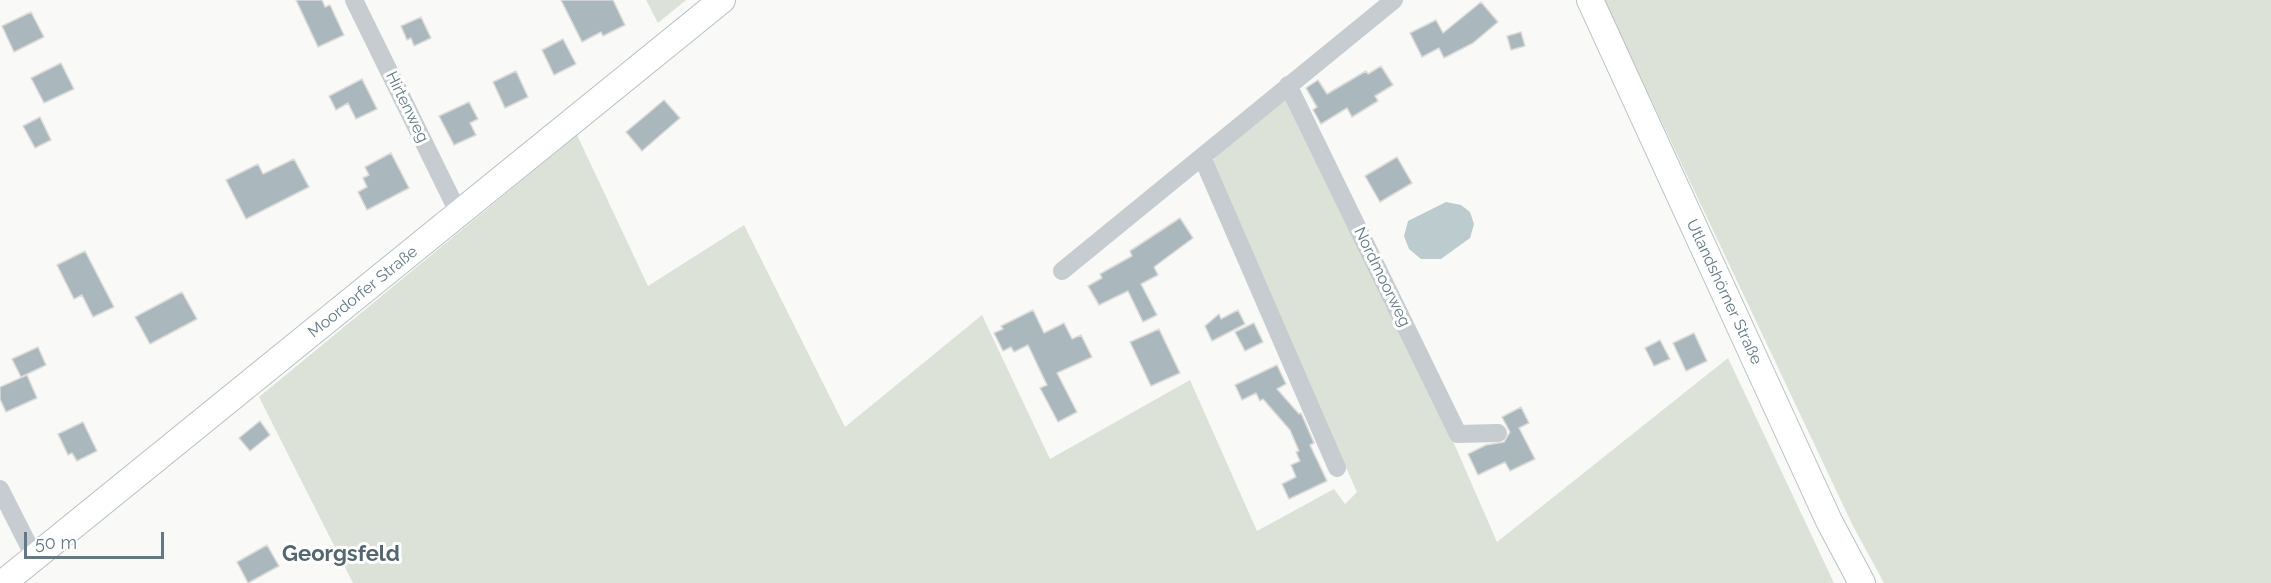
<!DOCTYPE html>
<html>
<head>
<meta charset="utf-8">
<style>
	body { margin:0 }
	#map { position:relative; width:2271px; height:583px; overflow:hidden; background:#f9f9f7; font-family:Raleway,sans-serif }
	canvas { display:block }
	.scale { position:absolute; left:24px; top:532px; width:140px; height:27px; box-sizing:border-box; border:3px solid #617a85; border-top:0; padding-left:8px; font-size:18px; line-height:21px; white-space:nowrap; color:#617a85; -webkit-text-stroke:4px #fff; paint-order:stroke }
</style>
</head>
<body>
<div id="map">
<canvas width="2271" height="583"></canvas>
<div class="scale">50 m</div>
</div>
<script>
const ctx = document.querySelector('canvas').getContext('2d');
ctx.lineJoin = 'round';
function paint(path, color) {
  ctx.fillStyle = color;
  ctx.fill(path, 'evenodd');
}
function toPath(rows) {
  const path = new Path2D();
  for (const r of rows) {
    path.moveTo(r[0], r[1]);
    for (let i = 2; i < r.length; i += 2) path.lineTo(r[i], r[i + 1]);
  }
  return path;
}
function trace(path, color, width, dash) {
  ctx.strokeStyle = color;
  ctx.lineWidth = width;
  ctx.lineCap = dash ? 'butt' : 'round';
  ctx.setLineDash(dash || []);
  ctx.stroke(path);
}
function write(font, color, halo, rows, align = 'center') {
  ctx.font = font + ' Raleway,sans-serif';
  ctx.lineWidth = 6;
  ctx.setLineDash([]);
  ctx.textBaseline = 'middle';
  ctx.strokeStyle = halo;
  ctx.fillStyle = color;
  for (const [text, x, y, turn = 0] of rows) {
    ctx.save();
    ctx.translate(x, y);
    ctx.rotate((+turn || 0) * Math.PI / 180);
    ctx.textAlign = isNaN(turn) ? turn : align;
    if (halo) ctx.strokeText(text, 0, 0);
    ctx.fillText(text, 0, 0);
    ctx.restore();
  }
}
const green = toPath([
	[646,0,686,0,658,23],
	[1604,0,2271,0,2271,583,1884,583,1853,526],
	[1286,93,1450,434,1497,542,1728,358,1834,583,353,583,259,397,577,135,648,286,744,225,845,427,982,315,1050,459,1190,380,1257,531,1334,489,1345,504,1357,492,1210,164,1220,152]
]);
const water = toPath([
	[1446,202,1461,205,1470,212,1474,224,1470,238,1441,259,1421,259,1409,249,1404,236,1408,221]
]);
const building = toPath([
	[296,0,322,0,325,7,330,5,344,35,318,47,296,0],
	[561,0,613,0,625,25,603,36,601,32,582,42,561,0],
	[1481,2,1498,22,1473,43,1444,58,1439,48,1422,57,1410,33,1436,20,1443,33,1481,2],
	[31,12,44,37,14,52,2,26,31,12],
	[421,17,431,38,414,46,411,38,407,40,401,26,421,17],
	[1521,32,1525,46,1511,50,1507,36,1521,32],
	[563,39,576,64,554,75,542,50,563,39],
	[61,63,74,89,44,103,31,78,61,63],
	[1381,66,1393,85,1375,96,1378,101,1352,117,1347,108,1321,124,1313,110,1317,107,1306,88,1318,80,1327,94,1366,71,1368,74,1381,66],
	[516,71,528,97,505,108,493,82,516,71],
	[362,79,377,109,356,119,348,103,336,110,329,96,362,79],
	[664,100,680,118,642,151,626,132,664,100],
	[469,102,478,119,470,123,476,135,454,145,439,116,469,102],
	[40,117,51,140,35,148,23,126,40,117],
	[391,153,409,188,367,210,358,192,367,187,363,178,369,175,365,167,391,153],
	[1397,157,1412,183,1380,202,1365,176,1397,157],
	[294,159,309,187,246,219,226,180,258,164,263,174,294,159],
	[1180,218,1193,238,1154,267,1158,275,1141,284,1157,315,1143,322,1128,291,1099,305,1088,286,1102,278,1100,274,1132,256,1130,251,1180,218],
	[85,251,114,307,93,317,82,295,74,299,57,265,85,251],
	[182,292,197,319,150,344,135,317,182,292],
	[1033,310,1044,333,1064,323,1072,339,1081,335,1092,357,1057,373,1077,412,1058,422,1040,388,1047,385,1028,345,1014,352,1011,347,1003,351,994,333,1003,329,1001,326,1033,310],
	[1238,310,1245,324,1212,341,1205,326,1219,314,1221,319,1238,310],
	[1254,323,1263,342,1245,351,1235,332,1254,323],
	[1159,329,1180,373,1151,386,1130,342,1159,329],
	[1694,333,1707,361,1686,371,1673,343,1694,333],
	[1660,340,1670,359,1654,366,1645,348,1660,340],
	[38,347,46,365,21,377,12,359,38,347],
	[1277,365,1286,384,1277,389,1299,414,1301,413,1314,443,1310,445,1327,481,1289,499,1282,484,1296,477,1291,465,1300,461,1296,452,1299,451,1290,430,1263,399,1260,401,1256,393,1242,400,1235,385,1277,365],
	[27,375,37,398,6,412,0,399,0,387,27,375],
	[1521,407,1529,423,1519,428,1535,459,1510,471,1505,462,1478,475,1468,454,1486,445,1504,442,1510,432,1502,417,1521,407],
	[260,421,270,435,250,451,239,438,260,421],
	[83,422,97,451,77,461,72,453,68,455,58,434,83,422],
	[267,545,279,566,248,583,237,562,267,545]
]);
const street = toPath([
	[354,0,459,214],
	[1288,85,1458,434,1498,433],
	[1202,157,1337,468],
	[1062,271,1394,0],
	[0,489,35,558]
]);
const secondary = toPath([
	[1590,0,1829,521,1862,583],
	[3,583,722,0]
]);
const streetNames = [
	["Hirtenweg",407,107,64],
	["Nordmoorweg",1382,277,64],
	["Moordorfer Straße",363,292,-39],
	["Utlandshörner Straße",1724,292,65]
];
const districtNames = [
	["Georgsfeld",341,554]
];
paint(green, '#dce2d7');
paint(water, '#bcccce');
paint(building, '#aab7bc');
trace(building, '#dbdbd9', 1.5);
trace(secondary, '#b8c0c4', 28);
trace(street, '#c6cccf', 18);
trace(secondary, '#fff', 26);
write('16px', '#617a85', '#fff', streetNames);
write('bold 22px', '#54666f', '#fff', districtNames);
</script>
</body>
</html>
